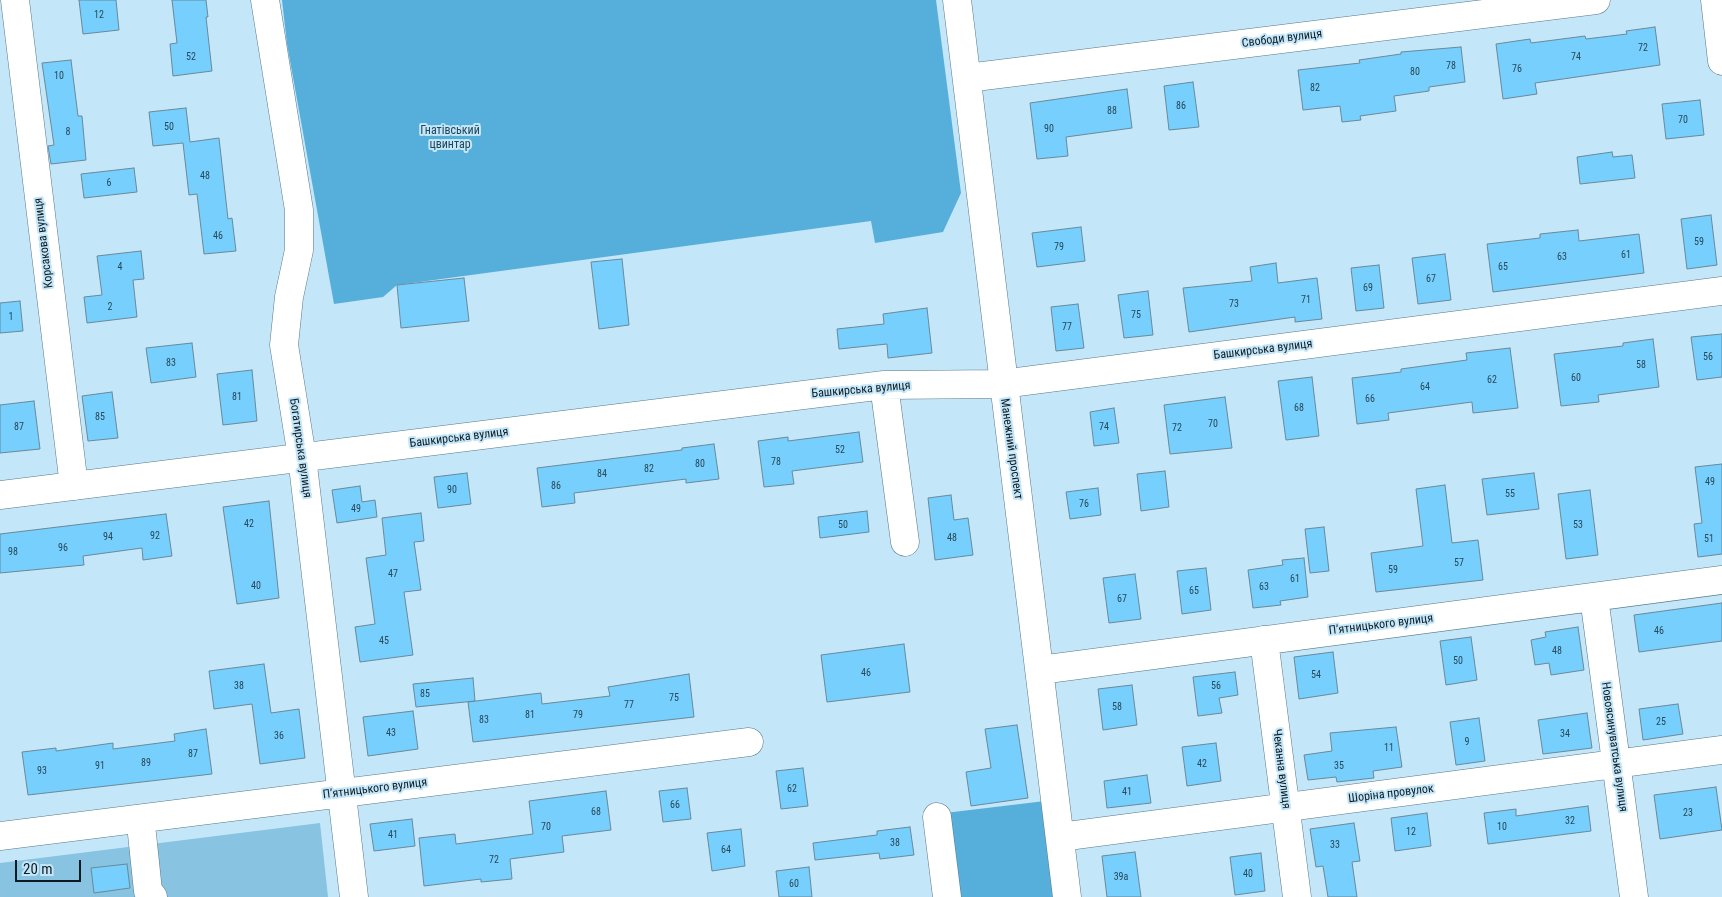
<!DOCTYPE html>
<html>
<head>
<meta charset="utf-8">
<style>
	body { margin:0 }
	#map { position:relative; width:1722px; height:897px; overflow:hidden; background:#c3e6f9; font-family:"Roboto Condensed",sans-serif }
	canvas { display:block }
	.scale { position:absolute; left:15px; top:860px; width:66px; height:22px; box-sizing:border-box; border:2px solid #0f1b22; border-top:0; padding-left:6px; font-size:15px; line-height:18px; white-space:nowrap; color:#0f1b22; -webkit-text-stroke:4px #c3e6f9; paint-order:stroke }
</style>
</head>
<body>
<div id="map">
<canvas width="1722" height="897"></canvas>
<div class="scale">20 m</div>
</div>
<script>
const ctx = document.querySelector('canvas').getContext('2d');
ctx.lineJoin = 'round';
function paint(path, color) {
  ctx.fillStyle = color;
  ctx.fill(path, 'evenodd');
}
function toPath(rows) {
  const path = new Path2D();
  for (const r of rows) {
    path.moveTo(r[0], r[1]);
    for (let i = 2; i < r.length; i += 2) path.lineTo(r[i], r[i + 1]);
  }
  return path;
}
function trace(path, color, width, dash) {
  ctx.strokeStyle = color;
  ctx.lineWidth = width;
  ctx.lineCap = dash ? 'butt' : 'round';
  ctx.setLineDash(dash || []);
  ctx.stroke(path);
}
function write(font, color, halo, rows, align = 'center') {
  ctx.font = font + ' "Roboto Condensed",sans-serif';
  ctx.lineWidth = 4;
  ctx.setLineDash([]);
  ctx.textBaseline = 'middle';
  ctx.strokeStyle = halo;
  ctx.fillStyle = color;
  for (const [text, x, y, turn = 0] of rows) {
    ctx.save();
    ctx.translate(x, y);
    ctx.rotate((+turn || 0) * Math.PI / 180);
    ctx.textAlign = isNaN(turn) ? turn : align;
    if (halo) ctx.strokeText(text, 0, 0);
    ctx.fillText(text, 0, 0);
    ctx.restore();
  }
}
const green = toPath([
	[320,823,328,897,0,897,0,863]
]);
const forest = toPath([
	[282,0,936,0,961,193,943,232,875,243,871,221,397,285,383,297,334,304,287,44],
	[1045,801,1057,897,956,897,945,813]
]);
const building = toPath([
	[79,0,116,0,119,30,83,34,79,0],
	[172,0,206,0,208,17,206,17,212,71,173,76,170,44,177,43,172,0],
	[1655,27,1660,65,1535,83,1537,94,1503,99,1496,44,1530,39,1531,43,1585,36,1586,39,1627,34,1626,31,1655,27],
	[1461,47,1465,82,1429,87,1429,91,1394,96,1396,111,1360,116,1361,120,1342,122,1340,106,1303,110,1298,70,1360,63,1359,60,1401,54,1401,52,1461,47],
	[71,60,78,116,82,116,86,160,51,164,48,146,54,145,42,63,71,60],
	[1193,82,1199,127,1169,130,1164,86,1193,82],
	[1127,89,1132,128,1066,137,1068,156,1037,159,1030,103,1127,89],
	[1700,100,1704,135,1666,139,1662,104,1700,100],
	[186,108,190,142,219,138,228,219,232,218,236,251,204,254,197,194,189,195,183,143,153,146,149,112,186,108],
	[1612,152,1613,157,1632,155,1635,178,1580,184,1577,157,1612,152],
	[134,168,137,192,84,198,81,174,134,168],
	[1711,215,1717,265,1687,269,1681,219,1711,215],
	[1081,227,1085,261,1037,267,1032,233,1081,227],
	[1578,230,1579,241,1639,234,1644,273,1493,292,1487,244,1540,238,1540,234,1578,230],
	[141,251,144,279,133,280,137,317,87,323,84,297,102,295,97,256,141,251],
	[1445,254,1451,300,1418,304,1412,258,1445,254],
	[622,259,629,325,599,329,591,262,622,259],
	[1276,263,1278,283,1317,278,1322,319,1295,322,1295,317,1189,332,1183,288,1252,281,1250,267,1276,263],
	[1379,265,1384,308,1356,311,1351,268,1379,265],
	[464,278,469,321,401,328,397,285,464,278],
	[1148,291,1153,335,1124,338,1118,295,1148,291],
	[20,301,23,331,0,333,0,303,20,301],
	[1078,304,1084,348,1056,351,1051,307,1078,304],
	[927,308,932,353,888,358,887,344,839,349,837,329,884,324,883,314,927,308],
	[1722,334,1722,377,1697,380,1691,337,1722,334],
	[1653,339,1659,387,1598,395,1599,402,1561,406,1554,354,1623,346,1623,343,1653,339],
	[192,343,196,377,151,383,146,348,192,343],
	[1510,348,1518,408,1473,413,1472,402,1388,413,1389,420,1357,424,1352,378,1401,372,1401,369,1467,360,1466,353,1510,348],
	[252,370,257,421,223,425,217,374,252,370],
	[1312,377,1319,436,1286,440,1278,381,1312,377],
	[112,392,118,438,88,441,82,396,112,392],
	[1225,397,1232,448,1170,454,1164,405,1225,397],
	[34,401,40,449,0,453,0,405,34,401],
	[1114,408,1119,443,1094,446,1090,412,1114,408],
	[859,432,863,462,792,471,794,484,764,487,758,441,788,437,788,441,859,432],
	[714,444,719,479,686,483,686,479,574,493,575,503,542,507,537,468,682,450,682,448,714,444],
	[1722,464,1722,554,1698,557,1694,524,1702,523,1695,467,1722,464],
	[1165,471,1169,507,1141,511,1137,474,1165,471],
	[467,473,471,504,438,508,434,477,467,473],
	[1534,473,1539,509,1487,515,1482,479,1534,473],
	[1445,485,1452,543,1478,540,1483,580,1376,592,1371,553,1423,546,1416,489,1445,485],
	[360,486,362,502,375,500,377,517,337,523,332,490,360,486],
	[1098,488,1101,515,1070,519,1066,492,1098,488],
	[1590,490,1598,555,1566,559,1558,494,1590,490],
	[951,495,954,520,968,518,973,555,935,560,928,498,951,495],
	[269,501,279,598,237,604,223,507,269,501],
	[867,511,869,532,820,538,818,517,867,511],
	[421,513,424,541,414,542,421,590,404,592,413,655,360,662,355,627,375,624,366,558,386,555,382,518,421,513],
	[166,514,172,556,143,560,142,548,83,556,84,565,0,573,0,534,166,514],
	[1324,527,1329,571,1310,573,1305,529,1324,527],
	[1304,558,1308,597,1280,601,1281,605,1253,608,1248,570,1283,565,1282,560,1304,558],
	[1206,568,1211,610,1182,614,1177,571,1206,568],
	[1135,574,1141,619,1109,623,1103,578,1135,574],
	[1722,603,1722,641,1639,652,1634,615,1722,603],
	[1578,627,1584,670,1551,675,1549,663,1535,665,1531,640,1546,637,1545,632,1578,627],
	[1471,637,1477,680,1446,685,1440,641,1471,637],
	[904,644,910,692,827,702,821,655,904,644],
	[1333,652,1338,693,1299,699,1294,657,1333,652],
	[264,664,271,713,299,709,305,758,260,764,252,704,214,709,209,671,264,664],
	[1235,672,1238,695,1219,698,1222,713,1198,716,1193,677,1235,672],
	[689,674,694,717,473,742,468,702,541,693,542,704,610,696,608,687,689,674],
	[473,678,475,701,416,707,413,684,473,678],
	[1132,685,1137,725,1103,730,1098,689,1132,685],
	[1678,704,1683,734,1643,740,1639,709,1678,704],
	[413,711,418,749,368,756,363,717,413,711],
	[1587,713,1592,748,1543,754,1538,720,1587,713],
	[1479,718,1485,761,1456,765,1450,722,1479,718],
	[1017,725,1028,798,971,806,966,772,991,768,985,729,1017,725],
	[1396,727,1402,767,1373,771,1374,778,1337,782,1336,777,1308,780,1304,755,1332,751,1330,733,1396,727],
	[206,729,212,774,28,795,22,752,56,748,56,751,113,743,113,749,175,741,174,734,206,729],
	[1216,743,1221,781,1187,786,1182,747,1216,743],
	[803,768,808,806,781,809,776,771,803,768],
	[1147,775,1151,803,1107,808,1104,781,1147,775],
	[1716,787,1722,830,1660,839,1654,795,1716,787],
	[687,788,691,819,663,822,659,791,687,788],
	[606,791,611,830,562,836,564,852,510,859,512,879,481,882,481,879,424,886,419,838,455,834,456,844,533,834,529,801,606,791],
	[1588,806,1591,831,1488,844,1484,813,1516,809,1516,816,1588,806],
	[1427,813,1431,846,1395,851,1391,818,1427,813],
	[412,819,415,846,374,851,370,824,412,819],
	[1354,823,1360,861,1352,862,1357,897,1328,897,1323,866,1316,867,1310,829,1354,823],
	[910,827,914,855,880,859,879,853,815,860,813,843,877,835,877,831,910,827],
	[741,829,745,866,712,871,707,833,741,829],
	[1135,852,1141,897,1107,897,1102,856,1135,852],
	[1261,853,1265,891,1235,895,1230,857,1261,853],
	[127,864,130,888,94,893,91,868,127,864],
	[809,867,812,897,779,897,776,871,809,867]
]);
const minor = toPath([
	[15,0,74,486],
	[265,0,299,210,299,250,289,297,284,345,302,457,354,897],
	[957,0,1067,897],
	[1715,0,1722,61],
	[967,78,1596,0],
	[884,385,905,542],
	[0,495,884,385,1002,384,1722,291],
	[1594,597,1634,897],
	[1264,640,1297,897],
	[1040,670,1722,580],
	[937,817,947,897],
	[142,834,148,891,153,897],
	[0,836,749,742],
	[1060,837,1722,750]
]);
const numberNames = [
	["12",99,15],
	["72",1643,48],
	["52",191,57],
	["74",1576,57],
	["78",1451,66],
	["76",1517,69],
	["80",1415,72],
	["10",59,76],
	["82",1315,88],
	["86",1181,106],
	["88",1112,111],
	["70",1683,120],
	["50",169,127],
	["90",1049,129],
	["8",68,132],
	["48",205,176],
	["6",109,183],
	["46",218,236],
	["59",1699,242],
	["79",1059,247],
	["61",1626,255],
	["63",1562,257],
	["4",120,267],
	["65",1503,267],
	["67",1431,279],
	["69",1368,288],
	["71",1306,300],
	["73",1234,304],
	["2",110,307],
	["75",1136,315],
	["1",11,317],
	["77",1067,327],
	["56",1708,357],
	["83",171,363],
	["58",1641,365],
	["60",1576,378],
	["62",1492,380],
	["64",1425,387],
	["81",237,397],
	["66",1370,399],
	["68",1299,408],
	["85",100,417],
	["70",1213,424],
	["87",19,427],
	["74",1104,427],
	["72",1177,428],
	["52",840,450],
	["78",776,462],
	["80",700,464],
	["82",649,469],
	["84",602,474],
	["49",1710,482],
	["86",556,486],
	["90",452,490],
	["55",1510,494],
	["76",1084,504],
	["49",356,509],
	["42",249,524],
	["50",843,525],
	["53",1578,525],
	["92",155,536],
	["94",108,537],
	["48",952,538],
	["51",1709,539],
	["96",63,548],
	["98",13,552],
	["57",1459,563],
	["59",1393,570],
	["47",393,574],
	["61",1295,579],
	["40",256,586],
	["63",1264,587],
	["65",1194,591],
	["67",1122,599],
	["46",1659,631],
	["45",384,641],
	["48",1557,651],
	["50",1458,661],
	["46",866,673],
	["54",1316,675],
	["38",239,686],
	["56",1216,686],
	["85",425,694],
	["75",674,698],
	["77",629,705],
	["58",1117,707],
	["81",530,715],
	["79",578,715],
	["83",484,720],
	["25",1661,722],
	["43",391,733],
	["34",1565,734],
	["36",279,736],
	["9",1467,742],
	["11",1389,748],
	["87",193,754],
	["89",146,763],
	["42",1202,764],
	["91",100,766],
	["35",1339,766],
	["93",42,771],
	["62",792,789],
	["41",1127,792],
	["66",675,805],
	["68",596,812],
	["23",1688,813],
	["32",1570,821],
	["70",546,827],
	["10",1502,827],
	["12",1411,832],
	["41",393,835],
	["38",895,843],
	["33",1335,845],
	["64",726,850],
	["72",494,860],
	["40",1248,874],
	["39а",1121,877],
	["60",794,884]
];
const streetNames = [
	["Свободи вулиця",1282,39,-7],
	["Корсакова вулиця",44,243,-97],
	["Башкирська вулиця",1263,350,-7],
	["Башкирська вулиця",861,390,-5],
	["Башкирська вулиця",459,438,-7],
	["Богатирська вулиця",300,448,82],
	["Манежний проспект",1011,449,82],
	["П’ятницького вулиця",1381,625,-7],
	["Новоясинуватська вулиця",1614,747,82],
	["Чеканна вулиця",1281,769,83],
	["П’ятницького вулиця",375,789,-7],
	["Шоріна провулок",1391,794,-7]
];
const parkNames = [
	["Гнатівський",450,131],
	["цвинтар",450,145]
];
paint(green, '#89c3e2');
paint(forest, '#56afdb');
paint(building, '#76cffc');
trace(building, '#69899a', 1);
trace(minor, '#587889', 29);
trace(minor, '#fff', 28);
write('10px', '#294858', null, numberNames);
write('12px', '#0f1b22', '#c3e6f9', streetNames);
write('12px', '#1f4558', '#c3e6f9', parkNames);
</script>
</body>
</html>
